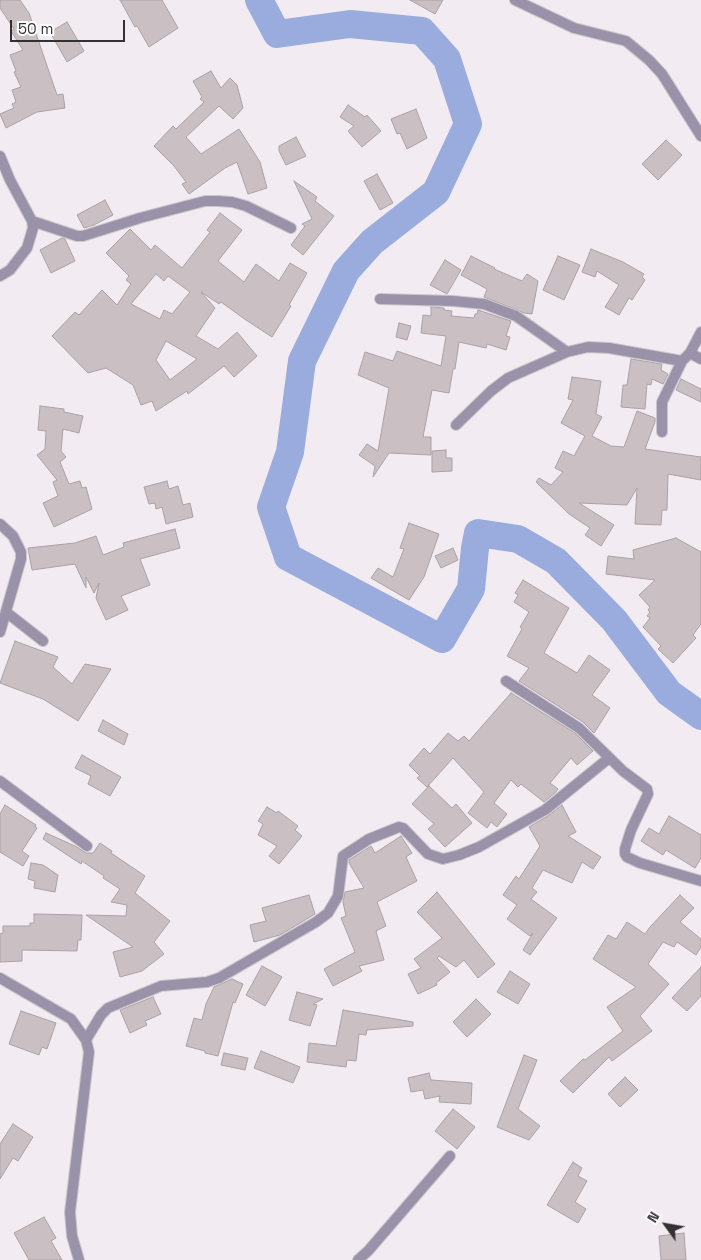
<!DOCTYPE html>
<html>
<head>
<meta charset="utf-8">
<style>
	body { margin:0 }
	#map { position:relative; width:701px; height:1260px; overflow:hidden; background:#f2ebf2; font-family:"Space Grotesk",sans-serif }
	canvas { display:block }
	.north { position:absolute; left:641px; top:1200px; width:50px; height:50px; -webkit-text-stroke:4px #fff; paint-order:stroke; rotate:302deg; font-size:14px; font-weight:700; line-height:20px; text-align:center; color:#333133 }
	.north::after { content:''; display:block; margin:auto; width:18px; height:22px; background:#333133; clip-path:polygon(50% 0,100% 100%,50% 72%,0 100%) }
	.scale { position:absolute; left:10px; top:20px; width:115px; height:22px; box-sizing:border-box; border:2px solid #333133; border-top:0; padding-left:6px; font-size:15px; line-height:18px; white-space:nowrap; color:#333133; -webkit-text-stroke:4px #fff; paint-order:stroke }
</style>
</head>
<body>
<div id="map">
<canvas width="701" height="1260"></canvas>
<div class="north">N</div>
<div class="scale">50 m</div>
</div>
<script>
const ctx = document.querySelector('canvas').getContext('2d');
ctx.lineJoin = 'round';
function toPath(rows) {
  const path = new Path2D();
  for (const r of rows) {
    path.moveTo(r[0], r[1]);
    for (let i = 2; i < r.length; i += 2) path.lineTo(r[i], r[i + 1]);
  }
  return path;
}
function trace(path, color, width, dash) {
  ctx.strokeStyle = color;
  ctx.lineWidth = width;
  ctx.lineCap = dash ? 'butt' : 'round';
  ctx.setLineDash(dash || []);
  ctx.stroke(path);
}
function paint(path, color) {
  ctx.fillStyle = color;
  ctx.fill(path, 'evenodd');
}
const river = toPath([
	[259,0,277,34,350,24,422,31,447,59,468,124,436,192,372,242,346,271,302,361,290,452,271,507,288,557,442,639,471,589,475,548,478,533,518,539,556,561,614,620,669,693,701,716]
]);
const building = toPath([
	[0,0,20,0,29,13,57,95,63,94,65,108,37,112,6,128,0,114,14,108,12,104,16,102,12,90,21,87,14,72,16,71,10,55,23,50,11,31,14,29,0,8,0,0],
	[120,0,162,0,178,28,149,47,137,26,135,27,120,0],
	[410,0,443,0,435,14,410,0],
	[67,22,84,51,67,62,50,32,67,22],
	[211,71,221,88,230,78,237,85,243,108,233,119,219,106,186,137,201,154,239,129,260,162,267,188,248,194,237,162,225,168,189,194,182,184,186,182,174,166,154,146,173,126,176,129,204,102,200,99,202,97,193,81,211,71],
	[348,105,365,117,367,115,381,131,362,147,348,131,354,126,340,117,348,105],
	[416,109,427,138,407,149,400,133,397,134,391,119,416,109],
	[296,137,306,156,286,165,279,151,279,146,296,137],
	[666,140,682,155,658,180,642,164,666,140],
	[377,174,393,203,380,210,364,181,377,174],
	[294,181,317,197,315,201,334,216,303,255,291,245,305,226,302,224,312,219,294,181],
	[105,200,113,215,94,225,84,228,77,215,105,200],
	[220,213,242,230,218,261,244,282,256,264,279,281,290,263,307,273,289,305,291,306,272,337,246,320,221,302,219,304,201,292,215,308,196,336,218,349,237,332,257,356,234,377,224,366,188,394,187,391,156,411,152,401,141,405,133,385,106,368,88,373,52,336,75,312,79,315,102,290,117,305,131,284,126,280,129,276,106,253,130,229,151,250,155,245,182,268,210,232,207,230,220,213],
	[156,274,164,281,168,276,190,292,172,314,164,310,160,319,131,304,156,274],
	[166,341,197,359,170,380,156,360,166,341],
	[62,238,65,239,75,261,51,273,40,250,62,238],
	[591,249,623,262,644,274,642,277,645,280,632,300,629,298,619,315,605,307,619,285,597,271,595,277,582,272,591,249],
	[471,256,495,268,494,269,522,281,527,274,538,281,532,314,524,313,484,297,487,289,461,275,471,256],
	[558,256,580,265,564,300,543,290,558,256],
	[445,260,461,270,447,294,430,285,445,260],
	[431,307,444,308,444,310,452,311,451,316,474,318,475,314,477,314,478,310,511,321,506,336,510,337,506,350,487,344,486,348,459,342,455,369,453,369,449,393,432,390,423,437,431,437,431,455,389,453,373,477,375,466,359,455,367,444,378,451,389,388,358,375,365,352,393,361,397,351,441,366,446,336,421,333,423,315,431,316,431,307],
	[399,323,411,326,407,340,396,337,399,323],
	[631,359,662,364,661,370,668,374,663,384,652,379,651,385,647,384,645,409,621,407,623,385,627,385,631,359],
	[572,377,601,381,596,414,602,417,592,436,611,446,624,447,637,411,655,418,655,422,645,449,701,457,701,480,668,474,667,510,662,510,661,525,635,524,637,488,627,505,579,503,614,525,601,546,585,535,590,528,569,514,536,482,539,478,551,485,563,472,555,468,563,451,574,456,585,436,561,423,573,400,568,399,572,377],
	[681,379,701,389,701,402,676,390,681,379],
	[40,406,64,409,64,412,83,416,79,433,63,429,61,451,66,457,60,462,69,484,80,481,82,488,86,487,92,509,54,527,43,503,58,496,53,482,57,480,37,455,45,449,46,431,38,430,40,406],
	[446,450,446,458,452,458,452,471,432,472,432,451,446,450],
	[167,481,169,489,178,486,183,505,190,503,193,517,166,524,162,507,156,509,155,503,149,504,144,487,167,481],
	[409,523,439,534,424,577,409,600,371,578,378,568,393,577,404,549,400,548,409,523],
	[175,529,180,548,140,559,150,585,121,596,128,610,106,620,96,598,99,583,94,593,86,577,86,588,75,564,32,570,28,548,75,543,96,536,103,555,124,547,123,543,175,529],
	[676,538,701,552,701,624,693,635,696,638,673,663,658,649,661,646,643,627,650,618,647,616,650,612,648,610,650,607,639,595,655,580,606,574,608,556,634,559,633,550,676,538],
	[453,548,458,560,441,568,435,556,453,548],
	[523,580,569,608,544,653,577,673,589,655,610,670,592,695,610,708,594,733,583,722,519,681,529,668,507,656,522,629,520,627,529,612,514,602,518,595,515,593,523,580],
	[15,641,58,657,53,667,72,684,85,664,111,669,78,721,43,699,0,683,15,641],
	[511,693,575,733,593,751,577,765,571,758,550,783,558,789,556,792,544,802,521,784,518,787,511,780,494,803,507,814,497,827,491,822,487,828,468,813,484,792,453,758,427,787,417,778,420,776,409,765,424,748,430,754,448,733,458,741,464,736,469,741,511,693],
	[103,720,128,734,124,745,98,731,103,720],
	[82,755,121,777,110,796,88,784,91,776,75,768,82,755],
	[429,786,452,808,456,804,472,823,445,847,428,829,434,824,412,804,429,786],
	[5,805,36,825,35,827,37,828,22,851,29,856,23,866,0,852,0,814,5,805],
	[562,805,576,832,568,836,601,857,593,869,582,862,572,883,543,870,532,888,537,892,531,899,557,918,530,955,523,950,533,933,530,936,507,919,517,905,503,895,516,876,519,879,540,846,529,827,548,816,562,805],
	[267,807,277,813,278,811,298,826,295,830,302,836,279,864,269,856,277,846,258,835,263,824,258,821,267,807],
	[669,816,701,835,701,858,695,868,666,850,663,855,641,841,649,828,659,834,669,816],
	[46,833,75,846,86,853,93,853,100,843,112,851,111,853,145,876,135,893,170,921,154,942,164,954,142,971,120,977,113,952,133,947,86,915,126,916,127,905,111,902,120,889,103,878,104,876,82,861,81,864,43,839,46,833],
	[401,836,412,853,406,857,417,881,377,902,386,926,376,931,384,960,359,966,362,971,333,986,324,969,355,952,341,918,346,916,343,902,345,892,364,888,349,863,349,860,371,846,375,853,401,836],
	[31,863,43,865,58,875,55,892,34,888,35,881,28,879,31,863],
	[437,892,495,964,478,978,464,960,456,967,439,956,437,958,450,972,436,983,437,985,418,994,408,974,421,968,414,959,442,938,417,912,437,892],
	[309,895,315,914,280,935,254,942,250,925,266,921,262,908,309,895],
	[680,895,694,908,680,922,701,939,701,947,696,955,677,942,674,947,663,942,648,964,669,984,640,1016,652,1031,612,1061,609,1057,573,1093,560,1081,583,1059,585,1060,623,1031,607,1007,636,987,593,959,608,935,616,939,627,922,645,934,650,927,680,895],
	[34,914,82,915,81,940,78,940,77,951,22,950,22,961,0,962,0,934,3,933,3,926,30,926,30,923,34,923,34,914],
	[262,966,282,977,265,1006,246,995,262,966],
	[701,967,701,996,687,1011,672,998,701,967],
	[510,971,530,984,518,1004,497,992,510,971],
	[232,979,243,984,235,1003,233,1002,218,1056,205,1053,205,1051,186,1046,194,1018,202,1020,206,1004,214,987,232,979],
	[297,992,323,999,313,1004,317,1005,310,1026,289,1020,297,992],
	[153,997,161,1014,145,1021,147,1025,130,1033,120,1010,153,997],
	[476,999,491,1014,467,1037,453,1022,476,999],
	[343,1010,413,1022,413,1026,367,1030,366,1035,359,1034,356,1061,347,1060,346,1067,307,1062,309,1043,336,1046,343,1010],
	[21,1011,56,1023,47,1049,42,1047,39,1055,9,1044,21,1011],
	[261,1051,300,1067,293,1083,254,1068,261,1051],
	[224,1053,248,1058,245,1070,221,1065,224,1053],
	[524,1055,537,1060,518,1109,540,1126,529,1140,497,1127,524,1055],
	[429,1073,431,1080,472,1083,471,1104,439,1102,440,1096,425,1099,423,1090,411,1092,408,1078,429,1073],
	[625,1077,638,1090,620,1107,608,1094,625,1077],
	[453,1109,475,1127,457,1149,435,1131,453,1109],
	[13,1124,33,1137,18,1161,13,1158,0,1179,0,1144,13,1124],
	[573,1162,582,1168,578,1176,587,1181,575,1202,586,1209,578,1223,547,1205,573,1162],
	[44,1217,56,1238,51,1241,62,1260,29,1260,14,1233,44,1217],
	[684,1233,686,1260,661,1260,659,1236,684,1233]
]);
const street = toPath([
	[515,0,574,28,626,41,649,60,662,74,701,136],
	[0,156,10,180,32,221,33,228,27,248,10,270,0,276],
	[32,221,77,236,83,236,140,218,205,201,218,201,232,202,246,206,291,228],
	[380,299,453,301,484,304,516,316,567,352,588,347,609,348,682,361,690,353],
	[701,332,690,353,701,359],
	[456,425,491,391,508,378,567,352],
	[662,432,662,402,682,361],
	[0,524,13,536,21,552,21,559,0,632],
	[6,612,43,641],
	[506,681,579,728,623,771,647,789,648,794,631,830,625,849,625,854,627,857,640,863,701,881],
	[0,781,87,846],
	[0,978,71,1019,86,1040,89,1052,70,1212,72,1236,79,1260],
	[86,1040,101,1015,108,1008,161,986,207,982,219,978,316,922,328,913,338,896,343,856,369,839,399,827,403,828,428,854,443,859,459,855,479,847,545,810,609,758],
	[358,1260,368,1251,450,1156]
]);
trace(river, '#9aabdd', 28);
paint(building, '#cac0c3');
trace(building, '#aba1a4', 1);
trace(street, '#ccc6cc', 12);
trace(street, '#9992a9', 10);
</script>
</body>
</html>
